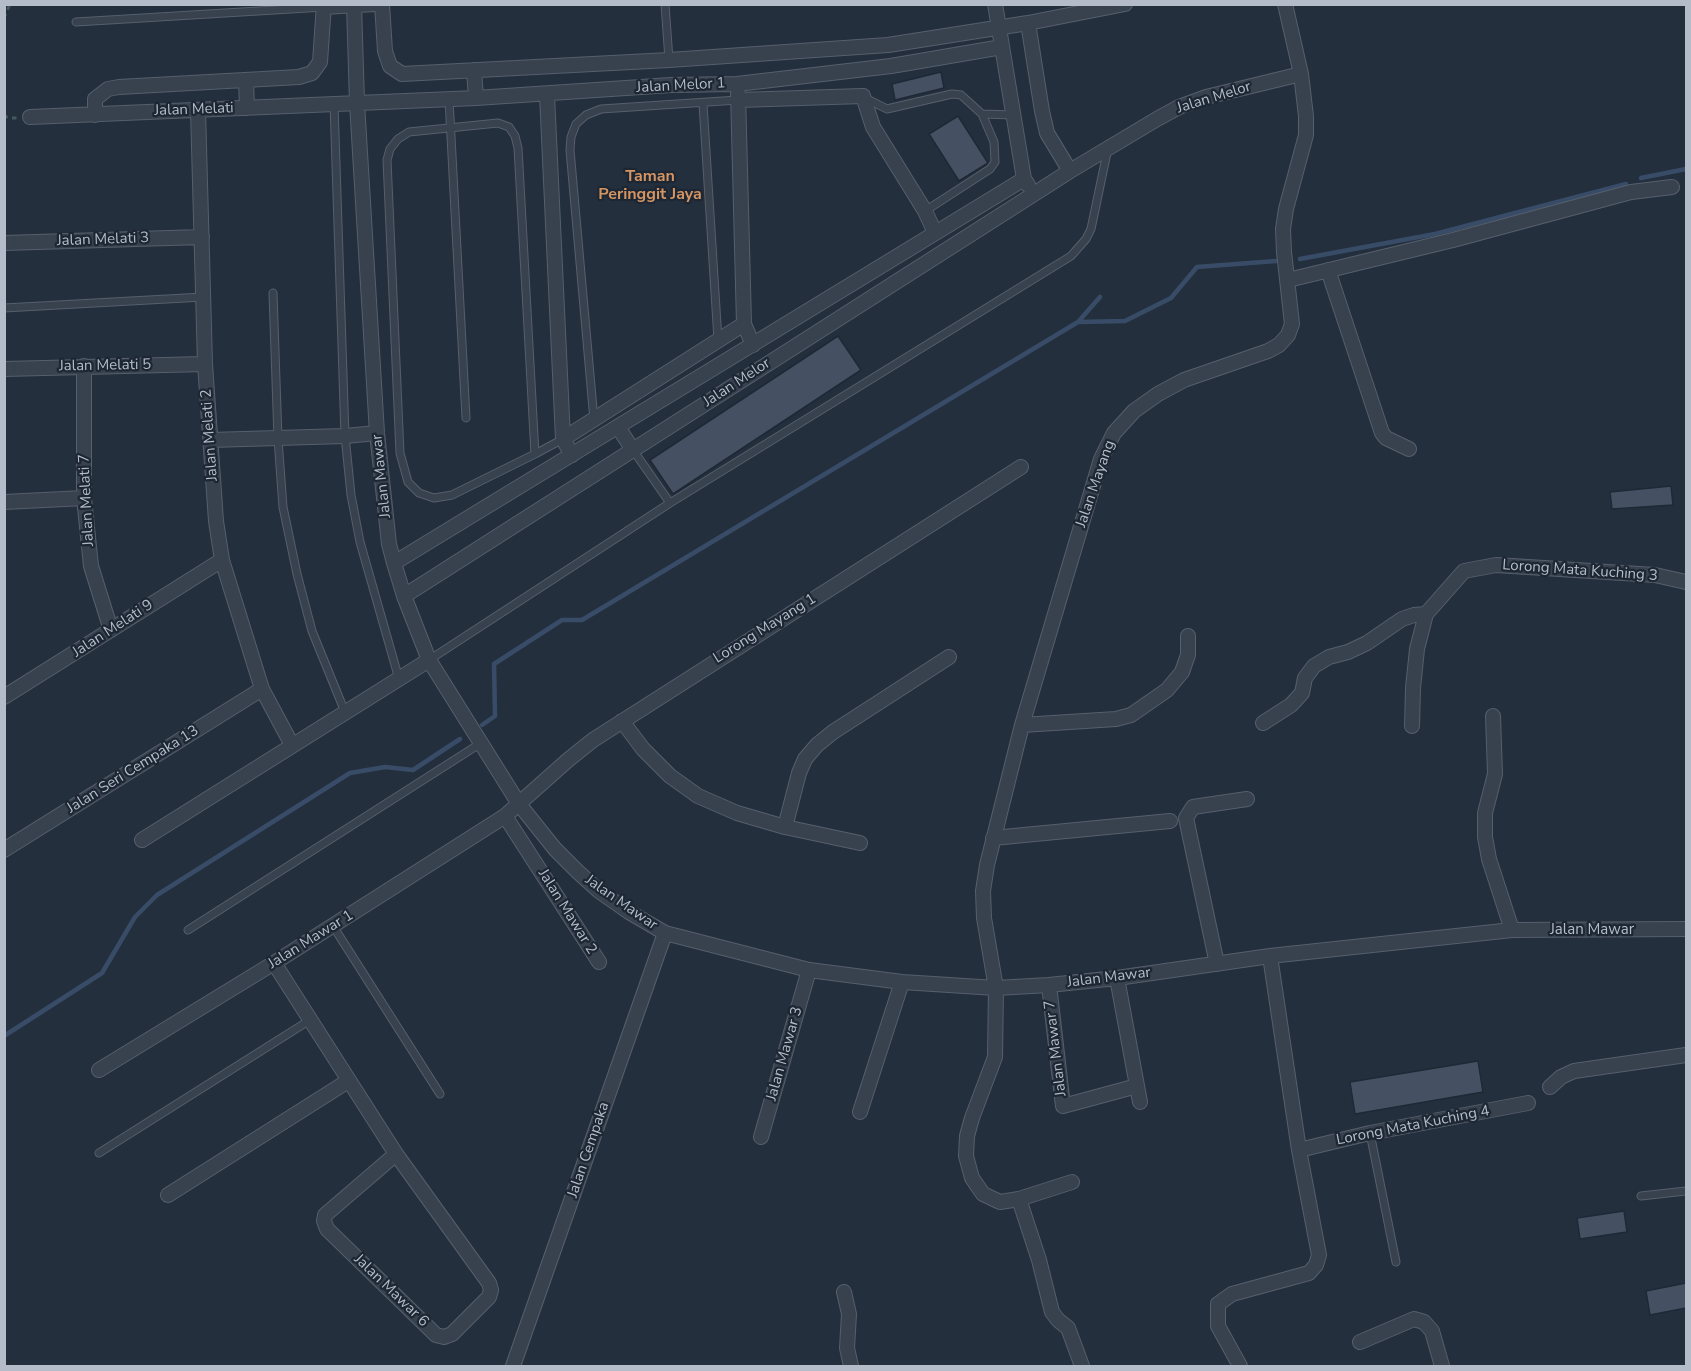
<!DOCTYPE html>
<html>
<head>
<meta charset="utf-8">
<style>
	body { margin:0 }
	#map { position:relative; width:1691px; height:1371px; overflow:hidden; background:#242f3e; font-family:"Nunito Sans",sans-serif }
	canvas { display:block }
	.frame { position:absolute; inset:0; border:6px solid #b4bcc9; pointer-events:none }
</style>
</head>
<body>
<div id="map">
<canvas width="1691" height="1371"></canvas>
<div class="frame"></div>
</div>
<script>
const ctx = document.querySelector('canvas').getContext('2d');
ctx.lineJoin = 'round';
function toPath(rows) {
  const path = new Path2D();
  for (const r of rows) {
    path.moveTo(r[0], r[1]);
    for (let i = 2; i < r.length; i += 2) path.lineTo(r[i], r[i + 1]);
  }
  return path;
}
function trace(path, color, width, dash) {
  ctx.strokeStyle = color;
  ctx.lineWidth = width;
  ctx.lineCap = dash ? 'butt' : 'round';
  ctx.setLineDash(dash || []);
  ctx.stroke(path);
}
function paint(path, color) {
  ctx.fillStyle = color;
  ctx.fill(path, 'evenodd');
}
function write(font, color, halo, rows, align = 'center') {
  ctx.font = font + ' "Nunito Sans",sans-serif';
  ctx.lineWidth = 4.5;
  ctx.setLineDash([]);
  ctx.textBaseline = 'middle';
  ctx.strokeStyle = halo;
  ctx.fillStyle = color;
  for (const [text, x, y, turn = 0] of rows) {
    ctx.save();
    ctx.translate(x, y);
    ctx.rotate((+turn || 0) * Math.PI / 180);
    ctx.textAlign = isNaN(turn) ? turn : align;
    if (halo) ctx.strokeText(text, 0, 0);
    ctx.fillText(text, 0, 0);
    ctx.restore();
  }
}
const stream = toPath([
	[1641,178,1686,169],
	[1300,259,1435,234,1626,184],
	[1078,322,1100,297],
	[482,725,495,716,494,664,562,620,582,620,1078,322,1125,321,1171,298,1197,267,1276,261],
	[4,1036,102,973,135,917,157,895,350,773,385,767,413,770,460,739]
]);
const building = toPath([
	[941,72,944,88,895,100,892,84,941,72],
	[958,116,988,163,959,181,929,134,958,116],
	[838,336,861,370,673,494,650,460,838,336],
	[1671,486,1673,505,1612,509,1610,492,1671,486],
	[1478,1061,1483,1092,1355,1114,1350,1082,1478,1061],
	[1624,1211,1627,1232,1580,1239,1577,1218,1624,1211],
	[1686,1283,1686,1308,1650,1315,1646,1291,1686,1283]
]);
const path = toPath([
	[4,18,10,4],
	[4,115,8,118,17,118]
]);
const service = toPath([
	[665,4,669,60],
	[76,22,324,7],
	[865,98,887,109,952,94,961,95,982,114,994,142,995,162,990,169,925,211],
	[449,99,466,418],
	[334,104,345,436,351,495,360,542,399,679],
	[703,104,718,340],
	[982,114,1014,115],
	[273,293,278,439,283,507,297,574,312,631,345,712],
	[4,308,203,297],
	[594,420,570,150,571,137,576,124,586,115,601,109,738,100],
	[633,450,670,503],
	[535,454,518,148,515,136,509,127,498,123,409,132,398,139,390,149,387,160,400,453,408,482,419,493,434,498,452,495,535,454,563,439],
	[429,660,670,503,1071,256,1086,239,1091,229,1108,148],
	[333,926,440,1094],
	[188,930,481,743],
	[1370,1133,1396,1262],
	[99,1153,310,1020],
	[1641,1196,1686,1191]
]);
const minor = toPath([
	[354,4,357,103,377,433,389,544,394,563,404,596,429,660,519,804,555,849,578,872,599,891,629,912,665,933,809,970,902,982,996,988,1049,985,1117,978,1270,956,1512,930,1686,929],
	[382,4,385,51,390,66,402,74,669,60,888,45,1028,23,1125,4],
	[995,4,1024,179,1028,185],
	[324,7,375,4],
	[1028,23,1042,111,1047,133,1070,171],
	[474,70,476,98],
	[246,80,247,108],
	[738,93,744,324,753,345],
	[547,95,563,439,572,455],
	[738,100,863,96,873,127,925,211,935,233],
	[198,110,205,364,216,521,222,560,262,689,292,745],
	[95,115,95,99,108,89,119,87,299,77,312,73,320,62,324,4],
	[30,117,476,98,671,85,737,84,891,66,1002,47],
	[4,243,202,237],
	[1328,270,1382,433,1386,438,1409,449],
	[1288,280,1453,240,1631,192,1672,187],
	[84,366,84,498,91,566,111,630],
	[4,369,205,364],
	[618,427,633,450],
	[563,439,744,324],
	[210,440,345,436,377,433],
	[4,502,84,498],
	[394,563,1024,179],
	[404,596,1070,171,1157,119,1179,107,1206,97,1301,74],
	[4,697,222,560],
	[1493,716,1495,774,1485,813,1485,837,1489,859,1512,930],
	[622,721,643,749,670,776,698,796,737,813,785,827,860,843],
	[1263,723,1291,705,1302,693,1305,678,1314,666,1329,657,1348,652,1367,643,1402,619,1414,615,1426,614],
	[1022,725,1116,719,1131,715,1167,690,1182,672,1188,655,1188,636],
	[1412,726,1413,688,1417,649,1426,614,1464,571,1496,565,1655,575,1686,582],
	[505,816,599,962],
	[785,827,799,773,805,759,817,745,833,732,949,657],
	[993,838,1170,821],
	[142,840,429,660],
	[4,850,262,689],
	[274,963,396,1154,489,1283,491,1290,489,1297,452,1334,444,1337,436,1335,327,1229,324,1221,325,1215,396,1154],
	[1217,964,1186,818,1193,807,1247,799],
	[1117,978,1140,1102],
	[1049,985,1063,1106,1137,1086],
	[99,1070,274,963,505,816,568,760,593,740,1021,467],
	[1550,1087,1561,1077,1574,1071,1686,1055],
	[860,1112,902,982],
	[761,1137,809,970],
	[1299,1150,1370,1133,1528,1103],
	[1072,1182,1019,1199,1000,1202,983,1194,972,1178,966,1156,967,1136,972,1118,995,1057,996,988,984,918,983,891,987,865,1022,725,1101,459,1114,433,1134,411,1158,394,1184,380,1268,351,1279,345,1288,335,1292,324,1284,252,1283,229,1286,209,1306,135,1306,116,1301,74,1285,4],
	[168,1195,348,1081],
	[1019,1199,1039,1260,1052,1312,1058,1320,1068,1328,1082,1366],
	[844,1292,849,1314,847,1348,851,1366],
	[1360,1342,1414,1319,1424,1322,1432,1331,1442,1366],
	[513,1366,665,933],
	[1240,1366,1218,1326,1218,1304,1232,1294,1309,1273,1316,1265,1319,1255,1299,1150,1270,956]
]);
const streetNames = [
	["Jalan Melor 1",681,86,-3],
	["Jalan Melor",1214,98,-17],
	["Jalan Melati",194,110,-2],
	["Jalan Melati 3",103,240,-2],
	["Jalan Melati 5",105,366,-1],
	["Jalan Melor",737,383,-33],
	["Jalan Melati 2",210,435,-94],
	["Jalan Mawar",382,476,-96],
	["Jalan Mayang",1096,484,-71],
	["Jalan Melati 7",87,500,-93],
	["Lorong Mata Kuching 3",1580,571,4],
	["Jalan Melati 9",113,629,-33],
	["Lorong Mayang 1",765,629,-32],
	["Jalan Seri Cempaka 13",133,770,-32],
	["Jalan Mawar",621,903,35],
	["Jalan Mawar 2",567,912,58],
	["Jalan Mawar",1592,930],
	["Jalan Mawar 1",311,940,-32],
	["Jalan Mawar",1109,978,-7],
	["Jalan Mawar 7",1056,1048,-97],
	["Jalan Mawar 3",785,1054,-74],
	["Lorong Mata Kuching 4",1413,1126,-11],
	["Jalan Cempaka",589,1150,-71],
	["Jalan Mawar 6",391,1291,44]
];
const neighbourhoodNames = [
	["Taman",650,177],
	["Peringgit Jaya",650,195]
];
trace(stream, '#394c67', 4.5);
paint(building, '#455162');
trace(building, '#1f2835', 1.5);
trace(service, '#565f6c', 9);
trace(minor, '#565f6c', 16);
trace(path, '#44595c', 3, [4.5, 4.5]);
trace(service, '#38414e', 7);
trace(minor, '#38414e', 14);
write('15px', '#b4bcc9', '#1d2633', streetNames);
write('bold 16px', '#d59563', '#1d2633', neighbourhoodNames);
</script>
</body>
</html>
